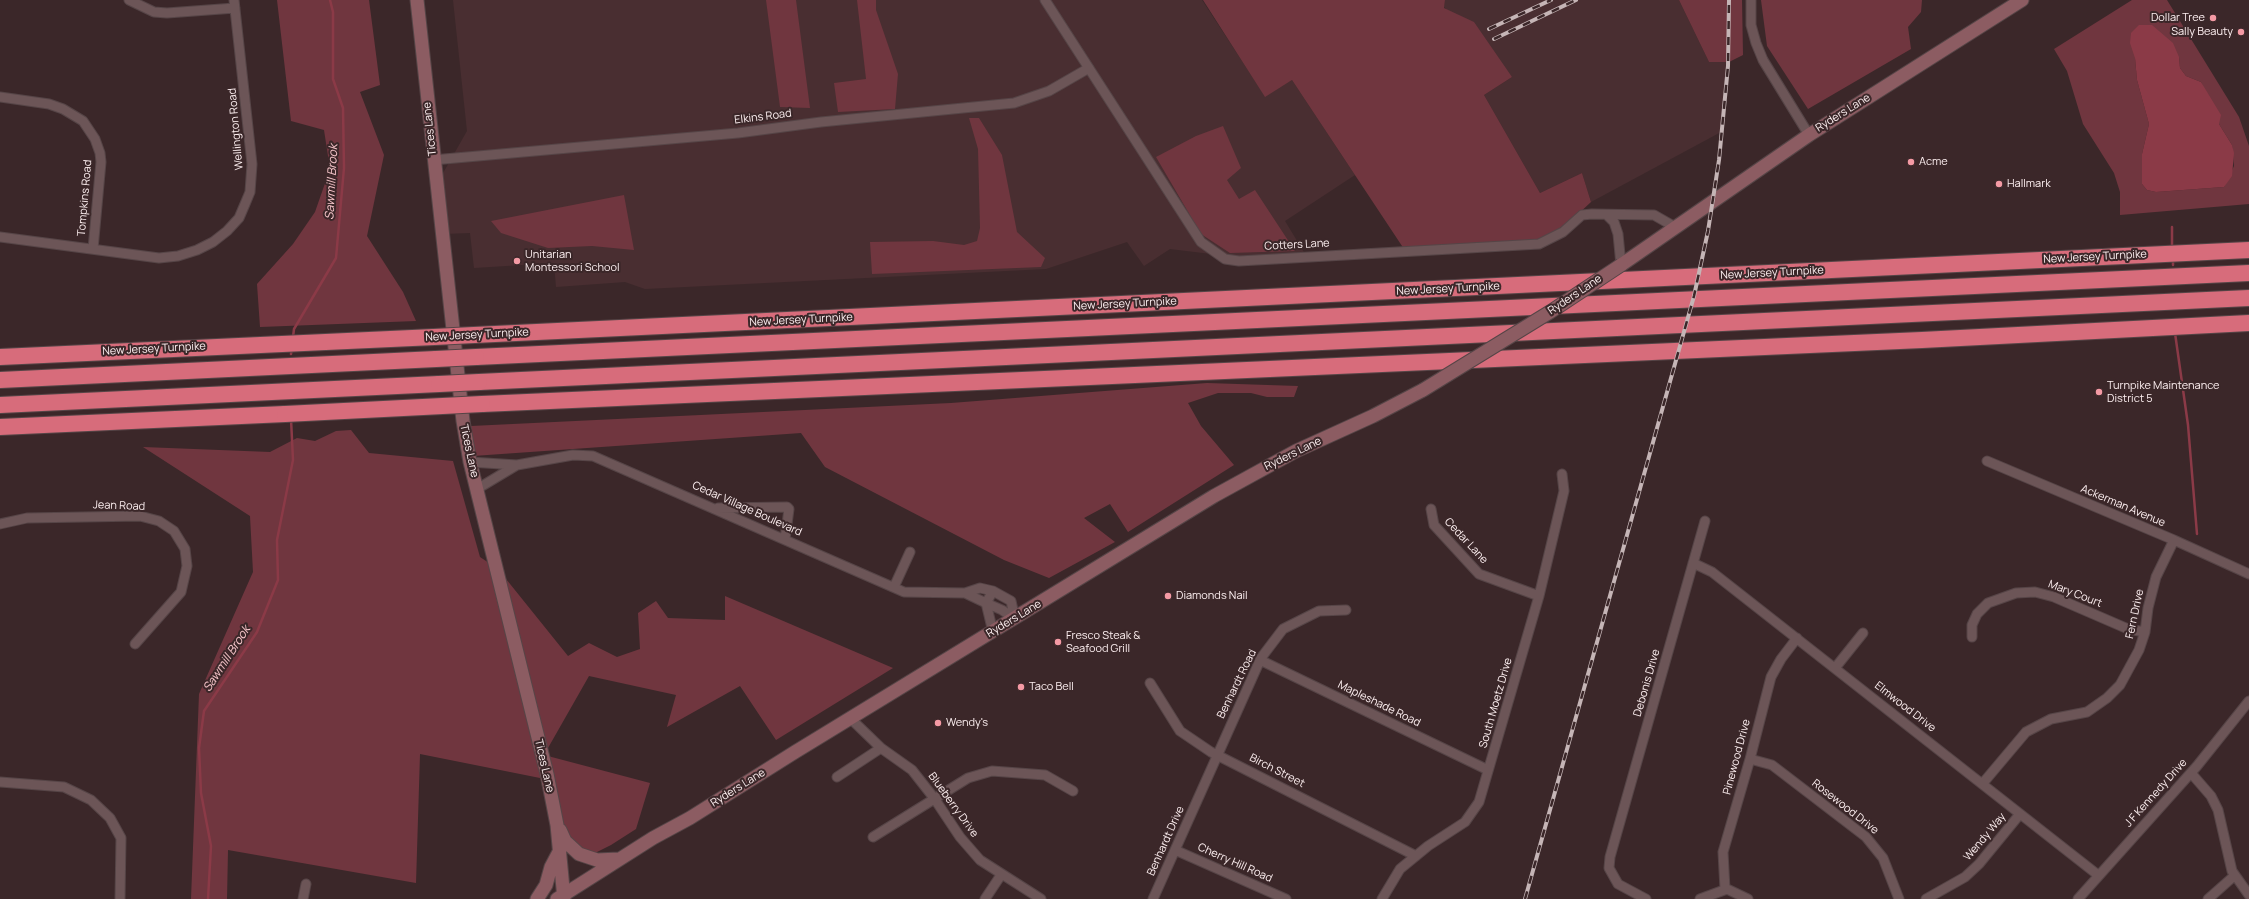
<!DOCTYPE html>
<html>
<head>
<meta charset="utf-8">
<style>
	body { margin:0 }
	canvas { display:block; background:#3b2729 }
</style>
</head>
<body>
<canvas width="2249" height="899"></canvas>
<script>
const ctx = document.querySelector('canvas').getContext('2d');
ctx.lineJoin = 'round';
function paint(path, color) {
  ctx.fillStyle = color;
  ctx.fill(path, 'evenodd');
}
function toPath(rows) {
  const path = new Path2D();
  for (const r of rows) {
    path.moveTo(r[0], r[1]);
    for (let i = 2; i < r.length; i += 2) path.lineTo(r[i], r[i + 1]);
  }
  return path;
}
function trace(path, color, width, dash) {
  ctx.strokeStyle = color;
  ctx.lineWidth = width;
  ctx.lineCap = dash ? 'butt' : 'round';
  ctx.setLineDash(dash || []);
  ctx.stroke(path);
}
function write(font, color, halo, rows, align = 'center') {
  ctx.font = font + ' Manrope,sans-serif';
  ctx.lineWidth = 4;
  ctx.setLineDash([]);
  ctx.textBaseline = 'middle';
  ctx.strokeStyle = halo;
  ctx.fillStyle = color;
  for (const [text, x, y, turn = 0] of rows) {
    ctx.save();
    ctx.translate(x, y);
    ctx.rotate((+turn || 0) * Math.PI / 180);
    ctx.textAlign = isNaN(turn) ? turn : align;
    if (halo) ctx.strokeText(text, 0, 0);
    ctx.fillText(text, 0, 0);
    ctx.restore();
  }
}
const built = toPath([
	[453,0,1202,0,1265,96,1292,80,1355,175,1285,221,1305,254,1236,257,1170,249,1144,266,1127,242,1046,269,645,289,625,282,556,287,554,263,474,268,470,233,443,234,438,182,467,131],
	[1445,0,1679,0,1709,62,1729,62,1721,132,1591,202,1582,173,1540,193,1484,95,1512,77,1444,7]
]);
const green = toPath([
	[277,0,369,0,380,85,360,92,384,155,367,236,403,292,416,321,260,327,257,284,293,244,315,212,330,169,324,130,291,121],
	[766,0,796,0,810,108,780,107],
	[857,0,876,0,876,10,898,74,895,109,838,112,834,83,866,79],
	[1203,0,1445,0,1444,8,1474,22,1512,77,1484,95,1540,193,1582,173,1591,202,1548,242,1404,249,1292,80,1265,97],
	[1679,0,1742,0,1743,55,1729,62,1709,62],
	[1761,0,1922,0,1921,12,1908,27,1911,49,1808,109,1767,46],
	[2132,0,2167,0,2239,117,2249,146,2249,204,2120,215,2120,192,2114,173,2083,124,2067,71,2054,49],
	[2179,57,2180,68,2186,76,2201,82,2219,124,2232,145,2234,166,2224,187,2156,192,2147,190,2142,184,2142,154,2149,124,2137,80,2135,58],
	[969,118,979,118,1002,155,1017,232,1045,258,1041,267,872,274,870,242,933,241,964,245,977,241,980,228,978,149],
	[1223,126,1241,168,1227,180,1239,199,1255,190,1295,251,1230,253,1201,234,1156,157,1196,136],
	[624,195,634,250,592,246,548,248,501,233,491,221],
	[1207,383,1298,386,1294,397,1267,397,1251,393,1218,393,1188,403,1201,426,1234,465,1128,532,1110,504,1084,518,1115,542,1049,578,1004,560,825,467,801,433,473,456,471,426,951,403],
	[351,430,369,453,453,461,480,557,498,569,568,656,589,643,617,657,640,649,638,613,656,601,668,618,725,620,725,596,893,668,776,740,740,686,667,727,676,695,589,676,544,755,650,783,636,829,611,845,591,855,560,834,550,780,420,754,416,883,228,850,227,899,191,899,199,694,253,572,250,516,143,447,270,452,297,438,315,441,336,431]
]);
const water = toPath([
	[2139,25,2152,25,2173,43,2179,57,2180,68,2186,76,2201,82,2221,115,2219,124,2232,145,2234,153,2232,176,2224,187,2156,192,2147,190,2142,184,2142,154,2149,124,2137,80,2135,58,2130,43,2131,33]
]);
const stream = toPath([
	[2172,227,2172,248],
	[2173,259,2173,265],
	[2175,333,2188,425,2197,534],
	[293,337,294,329,336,258,344,168,343,108,333,79,333,12,330,0],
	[291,354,292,348],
	[208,899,211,846,201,793,199,748,204,711,257,632,278,580,277,540,293,460,291,419]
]);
const street = toPath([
	[129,0,154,12,167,13,235,8],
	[1045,0,1201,242,1225,259,1239,261,1539,244,1563,232,1582,215,1592,214,1654,215,1675,227],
	[1751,0,1751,25,1756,43,1763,60,1809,135],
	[0,97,49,104,63,109,83,121,95,139,100,153,101,162,93,249],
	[433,160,738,133,821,122,1014,103,1049,91,1089,68],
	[1607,215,1614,222,1618,234,1621,265],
	[0,237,159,258,178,256,197,250,213,242,227,231,239,218,245,204,250,192,252,164,234,0],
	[1987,461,2174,540,2249,574],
	[470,462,517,465,477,489],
	[517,465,573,455,593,456,904,592,965,593,980,588,993,591,1011,601,1015,619],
	[718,508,787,507,789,509,785,539],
	[1431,509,1434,525,1479,574,1539,596],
	[0,524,27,518,140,516,159,521,174,531,185,549,187,566,181,592,135,644],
	[1693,563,1712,572,2098,875],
	[894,587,910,552],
	[993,591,986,603,1002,610,1015,619],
	[965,593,986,603,993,632],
	[1972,637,1972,625,1977,614,1988,603,2016,593,2035,592,2054,597,2128,629,2145,632],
	[1260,660,1488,770],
	[1835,668,1863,633],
	[1150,683,1180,731,1211,752,1416,856],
	[850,718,881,748,912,770,934,798,960,837,980,860,1041,899],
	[1750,759,1772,765,1866,837,1883,858,1899,899],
	[2191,773,2211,796,2218,810,2232,871,2249,895],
	[837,777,881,748],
	[0,782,64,787,91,800,110,818,121,838,120,899],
	[1983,783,2026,732,2051,719,2087,712,2107,698,2120,685,2139,650,2145,632,2148,608,2156,577,2174,540],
	[873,837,968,778,992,771,1045,775,1073,791],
	[1175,850,1286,899],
	[1725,889,1723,852,1750,759,1771,677,1781,659,1797,638],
	[303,899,306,884],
	[985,899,1001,875],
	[1153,899,1261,658,1283,629,1319,611,1346,610],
	[1382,899,1400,869,1428,846,1465,822,1479,802,1539,596,1564,491,1562,474],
	[1646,899,1618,884,1609,868,1610,857,1705,521],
	[1700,899,1727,889,1748,899],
	[1926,899,1965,877,1979,864,2020,814],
	[2078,899,2197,766,2249,701],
	[2208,899,2234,876]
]);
const secondary = toPath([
	[417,0,463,421,470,462,547,774,557,825,564,899],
	[1621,265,1809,135,2022,0],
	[560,830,565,841,579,854,597,860,619,859],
	[537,899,546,885,551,867,560,850],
	[557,899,653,838,690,818,795,752,1214,496,1296,451,1373,416,1423,390]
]);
const highway = toPath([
	[474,335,2249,250],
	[0,357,434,337],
	[476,357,2249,273],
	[0,380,436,359],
	[479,382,2249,298],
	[482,404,1922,340,2249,323],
	[0,405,439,384],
	[0,427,285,414]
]);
const rail = toPath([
	[1489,29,1551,0],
	[1494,39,1576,0],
	[1525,899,1694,296,1708,231,1719,160,1728,66,1729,0]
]);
const secondaryBridge = toPath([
	[1423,390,1550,312,1621,265]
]);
const highwayBridge = toPath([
	[434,337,474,335],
	[436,359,476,357],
	[439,384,479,382],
	[285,414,482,404]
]);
const markers = [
	[2213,18,4,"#f49aa4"],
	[2241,32,4,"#f49aa4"],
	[1911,162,4,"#f49aa4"],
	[1999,184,4,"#f49aa4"],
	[517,261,4,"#f49aa4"],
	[2099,392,4,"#f49aa4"],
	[1168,596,4,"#f49aa4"],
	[1058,642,4,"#f49aa4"],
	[1021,687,4,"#f49aa4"],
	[938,723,4,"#f49aa4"]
];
const poiNames = [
	["Dollar Tree",2205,18,"right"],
	["Sally Beauty",2233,32,"right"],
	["Acme",1919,162],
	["Hallmark",2007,184],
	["Unitarian",525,255],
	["Montessori School",525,268],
	["Turnpike Maintenance",2107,386],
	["District 5",2107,399],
	["Diamonds Nail",1176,596],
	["Fresco Steak &",1066,636],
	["Seafood Grill",1066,649],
	["Taco Bell",1029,687],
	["Wendy's",946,723]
];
const streetNames = [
	["Ryders Lane",1843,113,-32],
	["Elkins Road",763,117,-7],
	["Wellington Road",236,129,-95],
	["Tices Lane",430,129,-96],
	["Tompkins Road",85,198,-85],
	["Cotters Lane",1297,245,-3],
	["New Jersey Turnpike",2095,257,-3],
	["New Jersey Turnpike",1772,273,-3],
	["New Jersey Turnpike",1448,289,-3],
	["Ryders Lane",1575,295,-34],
	["New Jersey Turnpike",1125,304,-3],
	["New Jersey Turnpike",801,320,-3],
	["New Jersey Turnpike",477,335,-3],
	["New Jersey Turnpike",154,349,-3],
	["Tices Lane",469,451,78],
	["Ryders Lane",1293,454,-26],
	["Jean Road",119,506,2],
	["Ackerman Avenue",2123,506,23],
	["Cedar Village Boulevard",747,509,24],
	["Cedar Lane",1466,541,47],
	["Mary Court",2075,594,21],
	["Fern Drive",2135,614,-78],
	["Ryders Lane",1014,619,-31],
	["Debonis Drive",1647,683,-74],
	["Benhardt Road",1237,684,-64],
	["South Moetz Drive",1496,703,-74],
	["Mapleshade Road",1379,704,26],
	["Elmwood Drive",1905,707,38],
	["Pinewood Drive",1737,757,-75],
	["Tices Lane",544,766,77],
	["Birch Street",1277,771,27],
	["Ryders Lane",738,788,-32],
	["J F Kennedy Drive",2156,793,-48],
	["Blueberry Drive",953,805,54],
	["Rosewood Drive",1845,807,38],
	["Wendy Way",1985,837,-50],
	["Benhardt Drive",1166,841,-66],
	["Cherry Hill Road",1235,863,24]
];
const waterNames = [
	["Sawmill Brook",332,182,-87],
	["Sawmill Brook",227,659,-57]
];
paint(built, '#492e31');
paint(green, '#70363f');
paint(water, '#8b3a47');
trace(stream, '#8b3a47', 2.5);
trace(street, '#564547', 11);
trace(secondary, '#564547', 15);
trace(highway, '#564547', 18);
trace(street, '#6c5557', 9);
trace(secondary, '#8c5c62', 13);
trace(highway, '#d76c7b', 16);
trace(rail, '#c5b5b6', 4);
trace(rail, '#3b2729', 2.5, [8]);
trace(secondaryBridge, '#564547', 15, []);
trace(highwayBridge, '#564547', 18, []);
trace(secondaryBridge, '#8c5c62', 13);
trace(highwayBridge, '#d76c7b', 16);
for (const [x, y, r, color] of markers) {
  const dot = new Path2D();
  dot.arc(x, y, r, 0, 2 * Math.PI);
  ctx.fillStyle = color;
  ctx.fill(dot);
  trace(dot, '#3b2729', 1.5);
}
write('11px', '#fdeff0', '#3b2729', poiNames, 'left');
write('11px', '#fdeff0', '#3b2729', streetNames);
write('italic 12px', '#f8c6cb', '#3b2729', waterNames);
</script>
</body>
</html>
